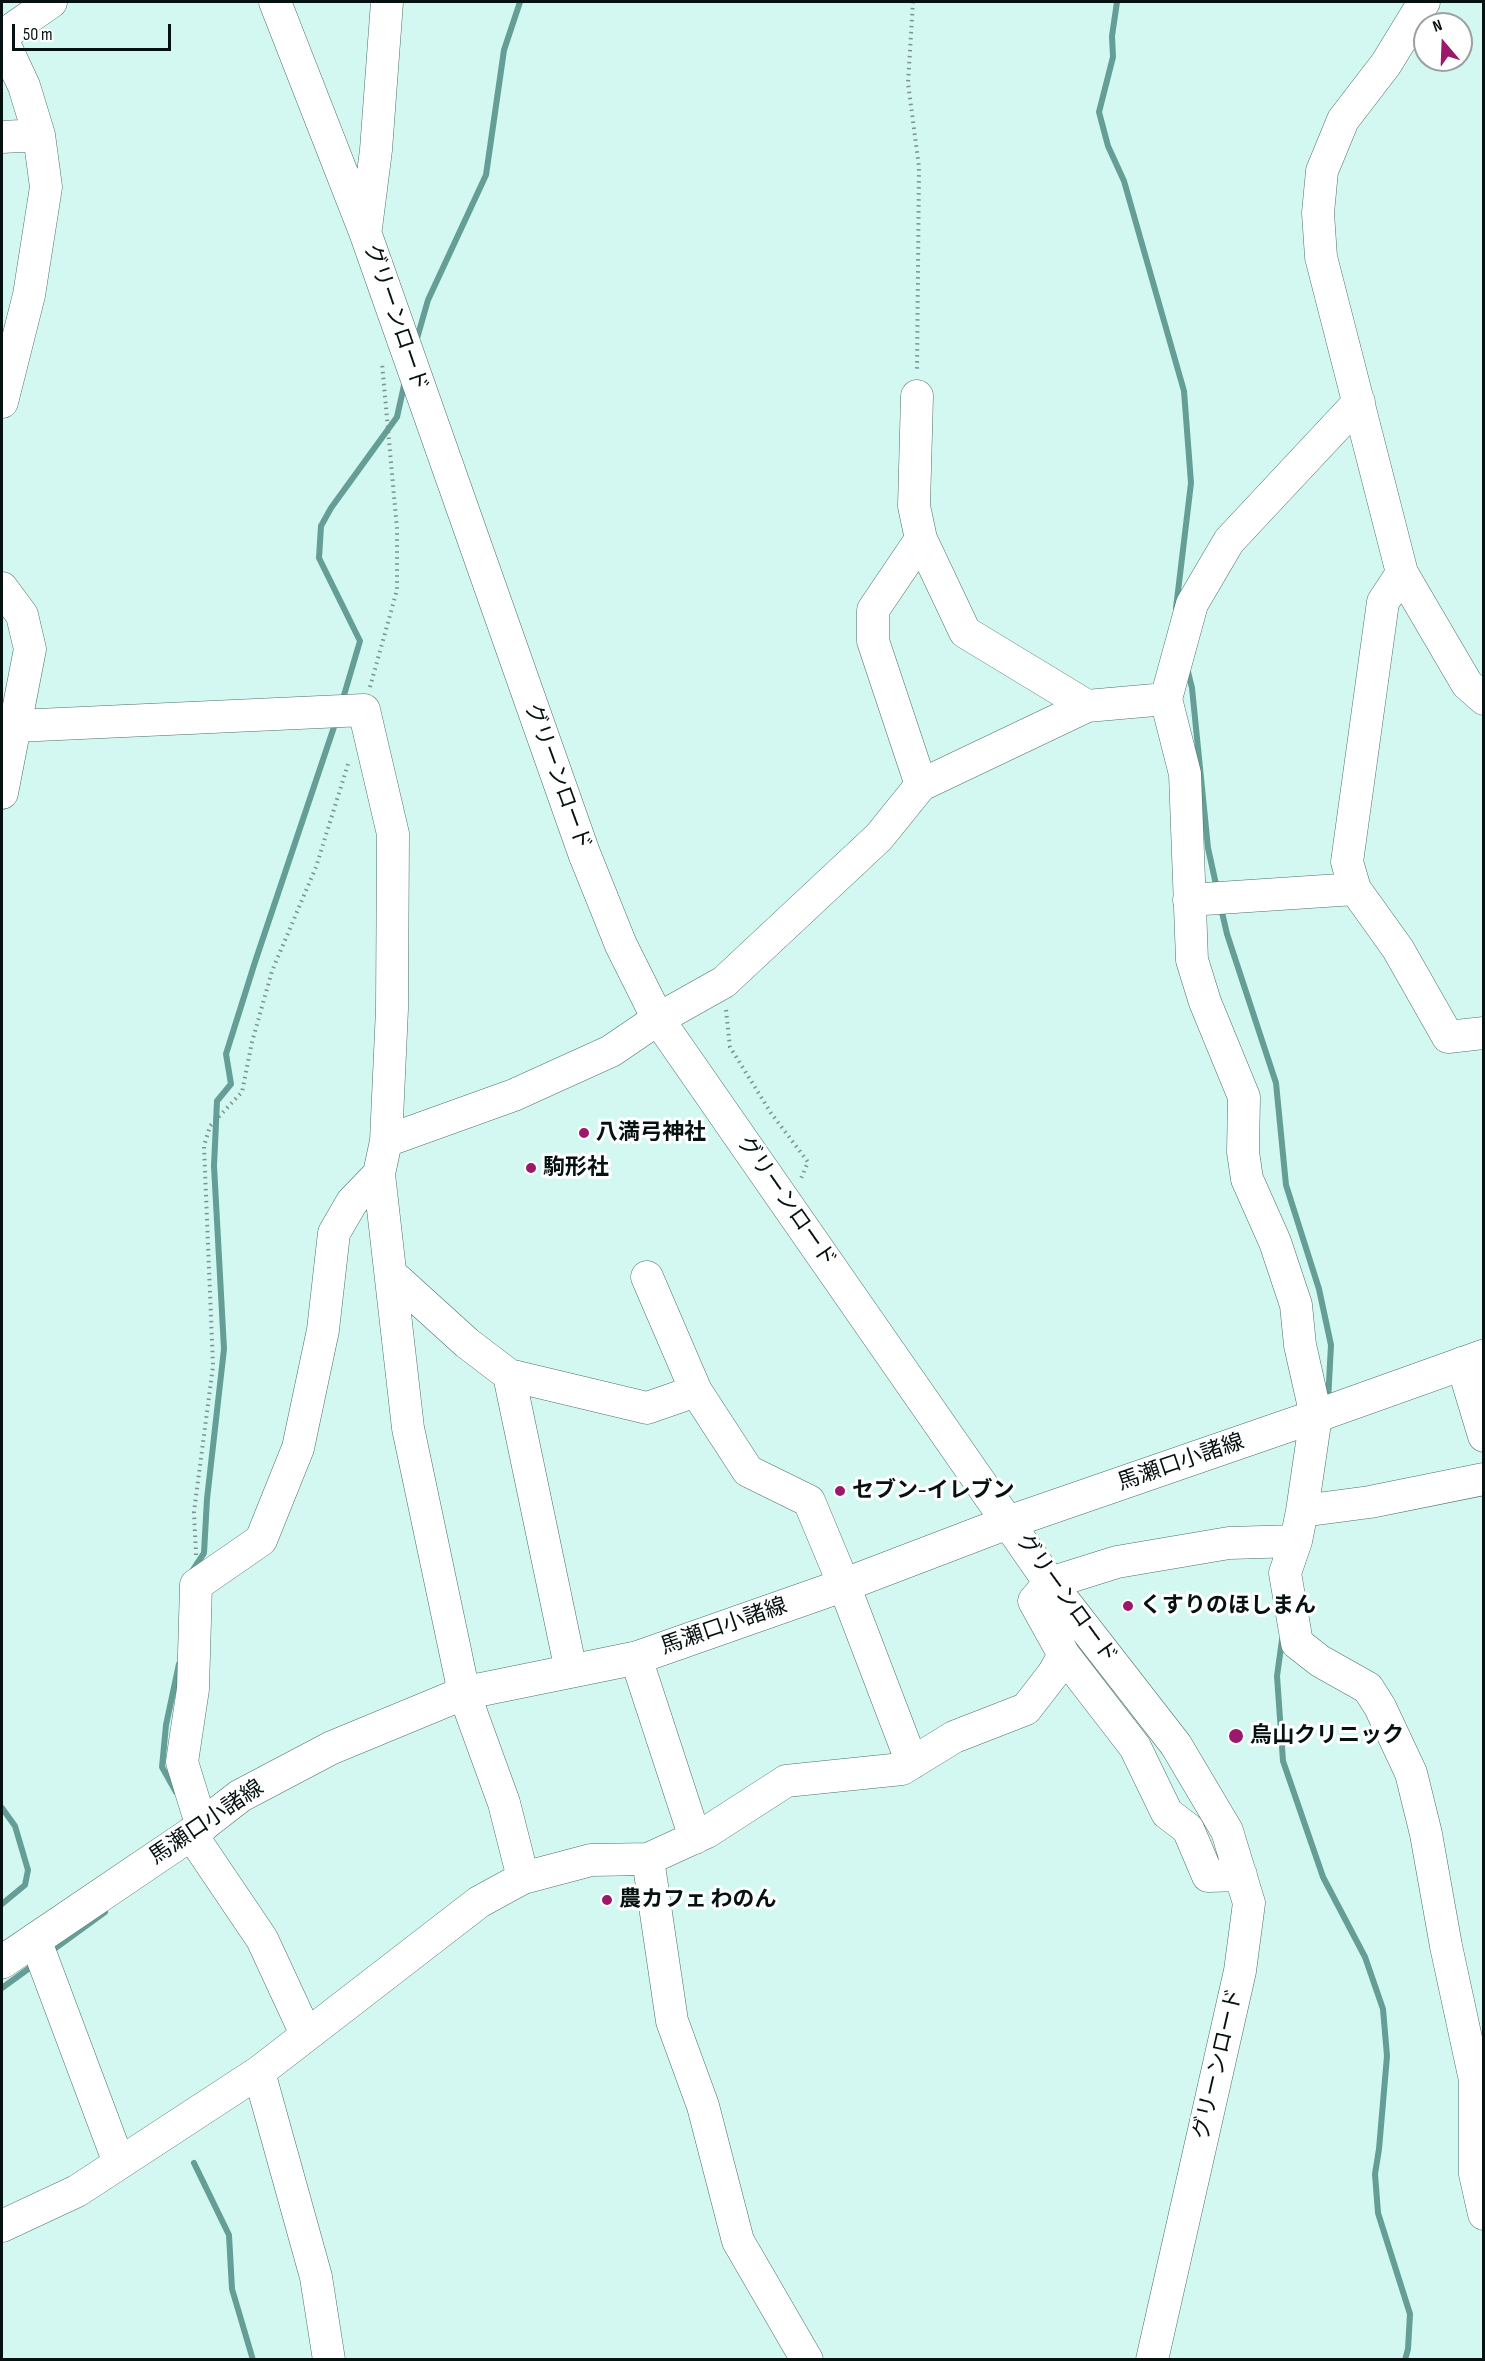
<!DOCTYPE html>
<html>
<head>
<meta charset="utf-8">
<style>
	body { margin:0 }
	#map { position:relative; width:1485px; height:2361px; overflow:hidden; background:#d3f8f2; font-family:"Sofia Sans Condensed",sans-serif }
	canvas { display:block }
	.frame { position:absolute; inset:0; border:3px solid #061211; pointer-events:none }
	.north { position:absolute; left:1413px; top:12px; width:60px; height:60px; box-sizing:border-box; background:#fff; border:2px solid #9ba0a0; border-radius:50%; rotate:341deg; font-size:16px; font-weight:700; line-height:24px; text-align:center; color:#061211 }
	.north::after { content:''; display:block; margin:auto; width:21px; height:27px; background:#9c186a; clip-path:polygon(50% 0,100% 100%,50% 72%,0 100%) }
	.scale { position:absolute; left:12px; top:24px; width:159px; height:27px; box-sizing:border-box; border:3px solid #061211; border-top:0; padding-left:8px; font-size:18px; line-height:21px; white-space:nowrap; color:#061211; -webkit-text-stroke:4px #fff; paint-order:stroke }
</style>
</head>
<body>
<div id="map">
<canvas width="1485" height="2361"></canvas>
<div class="frame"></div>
<div class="north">N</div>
<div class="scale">50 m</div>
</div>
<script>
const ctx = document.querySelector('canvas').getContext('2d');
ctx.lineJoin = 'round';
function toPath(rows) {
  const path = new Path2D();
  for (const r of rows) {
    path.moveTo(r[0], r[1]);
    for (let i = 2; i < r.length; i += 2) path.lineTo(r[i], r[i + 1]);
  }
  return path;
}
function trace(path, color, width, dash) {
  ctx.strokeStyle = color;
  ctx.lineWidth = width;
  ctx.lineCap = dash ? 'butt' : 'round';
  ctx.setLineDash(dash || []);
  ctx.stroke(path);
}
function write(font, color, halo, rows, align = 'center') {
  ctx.font = font + ' "Sofia Sans Condensed","Noto Sans JP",sans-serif';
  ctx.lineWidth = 6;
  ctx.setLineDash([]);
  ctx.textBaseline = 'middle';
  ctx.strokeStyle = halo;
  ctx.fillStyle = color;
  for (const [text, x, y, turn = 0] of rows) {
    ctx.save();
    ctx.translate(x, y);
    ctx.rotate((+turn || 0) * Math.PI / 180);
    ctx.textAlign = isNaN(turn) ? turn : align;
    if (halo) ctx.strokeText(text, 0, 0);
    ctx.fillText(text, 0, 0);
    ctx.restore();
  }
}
const stream = toPath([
	[1117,2,1112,36,1113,57,1099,112,1108,146,1124,181,1184,391,1191,483,1176,608],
	[416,342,428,300,486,175,504,50,520,2],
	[1187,668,1192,688,1208,848,1217,889],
	[342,702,360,641,319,558,321,526,331,508,397,417,405,381],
	[1221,908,1227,934,1276,1083,1286,1185,1319,1289,1331,1345,1328,1401],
	[191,1573,204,1553,207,1499,224,1349,214,1166,217,1101,231,1084,226,1054,255,962,336,721],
	[1282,1640,1277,1676,1283,1761,1323,1877,1365,1957,1383,2009,1387,2056,1379,2149,1375,2174,1378,2213,1410,2314,1408,2349,1405,2360],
	[176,1792,162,1767,166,1725,179,1664],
	[2,1808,15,1826,28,1870,25,1885,2,1904],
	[50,1952,105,1912],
	[2,1988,35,1964],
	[194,2163,229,2235,232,2289,253,2360]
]);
const path = toPath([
	[913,2,908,83,919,167,917,372],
	[370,687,397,590,397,529,382,363],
	[726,1010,730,1047,771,1113,808,1162,800,1181],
	[196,1555,194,1512,213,1366,204,1146,210,1126,242,1092,252,1042,272,971,316,867,349,761]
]);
const minor = toPath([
	[275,2,365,232,584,853,621,945,658,1019,1050,1583,1176,1745,1227,1831,1249,1903,1240,1971,1152,2360],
	[1424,2,1386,64,1343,120,1322,171,1318,213,1321,257,1402,573,1467,684,1484,699],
	[2,36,51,2],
	[2,39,24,86,39,135,46,187,29,295,2,402],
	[2,137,39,135],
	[366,228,376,150,387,2],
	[917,396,914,506,921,539,965,632,1087,706],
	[1359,402,1229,541,1192,604,1166,699,1185,774,1192,960,1205,1002,1244,1097,1243,1152,1247,1179,1275,1242,1296,1305,1300,1345,1316,1416,1302,1511,1296,1541,1285,1573,1297,1643,1320,1661,1368,1688,1380,1707,1411,1773,1426,1834,1446,1946,1475,2080,1475,2174,1484,2214],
	[1402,573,1383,602,1347,862,1355,889,1398,949,1448,1037,1484,1033],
	[2,588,22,615,30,649,2,793],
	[16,726,364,710,393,834,392,1009,386,1141,379,1174,408,1428,464,1693,504,1803,523,1878],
	[921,785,1087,706,1166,699],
	[1189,900,1355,889],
	[386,1141,514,1095,611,1051,658,1019,724,982,879,837,921,785,873,641,873,610,921,539],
	[391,1274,467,1343,509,1375,647,1408,696,1391],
	[647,1277,696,1391,748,1471,809,1501,844,1585,912,1763],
	[1462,1363,1484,1436],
	[509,1375,571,1671],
	[1302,1511,1370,1502,1484,1479],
	[1064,1655,1135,1747,1167,1813,1188,1829,1208,1876,1241,1875],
	[636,1658,695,1838],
	[202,1827,182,1762,193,1689,196,1585,261,1540,298,1448,323,1330,334,1233,352,1202,379,1174],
	[191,1834,262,1939,306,2034],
	[648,1859,672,2021,703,2106,738,2241,807,2360],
	[35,1939,119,2163],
	[259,2072,316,2277,329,2360],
	[2,2226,77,2191,259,2072,479,1902,523,1878,591,1860,648,1859,707,1832,786,1781,902,1769,954,1737,1026,1709,1053,1674,1064,1655,1034,1601,1050,1583,1117,1562,1229,1543,1296,1541]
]);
const major = toPath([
	[2,1962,191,1834,240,1796,331,1748,464,1693,636,1658,844,1585,1009,1522,1316,1416,1484,1356]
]);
const markers = [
	[584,1133,6,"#9c186a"],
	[531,1168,6,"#9c186a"],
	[840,1491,6,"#9c186a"],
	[1128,1606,6,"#9c186a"],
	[1236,1736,8,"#9c186a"],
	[607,1900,6,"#9c186a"]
];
const streetNames = [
	["グリーンロード",395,318,71],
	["グリーンロード",557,777,70],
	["グリーンロード",786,1202,55],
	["馬瀬口小諸線",1181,1463,-19],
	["グリーンロード",1066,1599,54],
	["馬瀬口小諸線",724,1627,-19],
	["馬瀬口小諸線",207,1823,-34],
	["グリーンロード",1219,2064,-77]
];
const poiNames = [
	["八満弓神社",596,1133],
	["駒形社",543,1168],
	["セブン-イレブン",852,1491],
	["くすりのほしまん",1140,1606],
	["烏山クリニック",1250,1736],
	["農カフェ わのん",619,1900]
];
trace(stream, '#649e96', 6);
trace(minor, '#4e6f6a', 33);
trace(major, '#4e6f6a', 34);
trace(path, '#79928f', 4, [1.5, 4.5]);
trace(minor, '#fff', 32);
trace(major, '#fff', 33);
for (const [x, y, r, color] of markers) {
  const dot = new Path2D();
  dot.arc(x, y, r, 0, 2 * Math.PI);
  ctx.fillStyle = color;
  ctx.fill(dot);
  trace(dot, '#fff', 2);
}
write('22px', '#061211', '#fff', streetNames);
write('bold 22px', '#061211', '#fff', poiNames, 'left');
</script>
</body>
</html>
